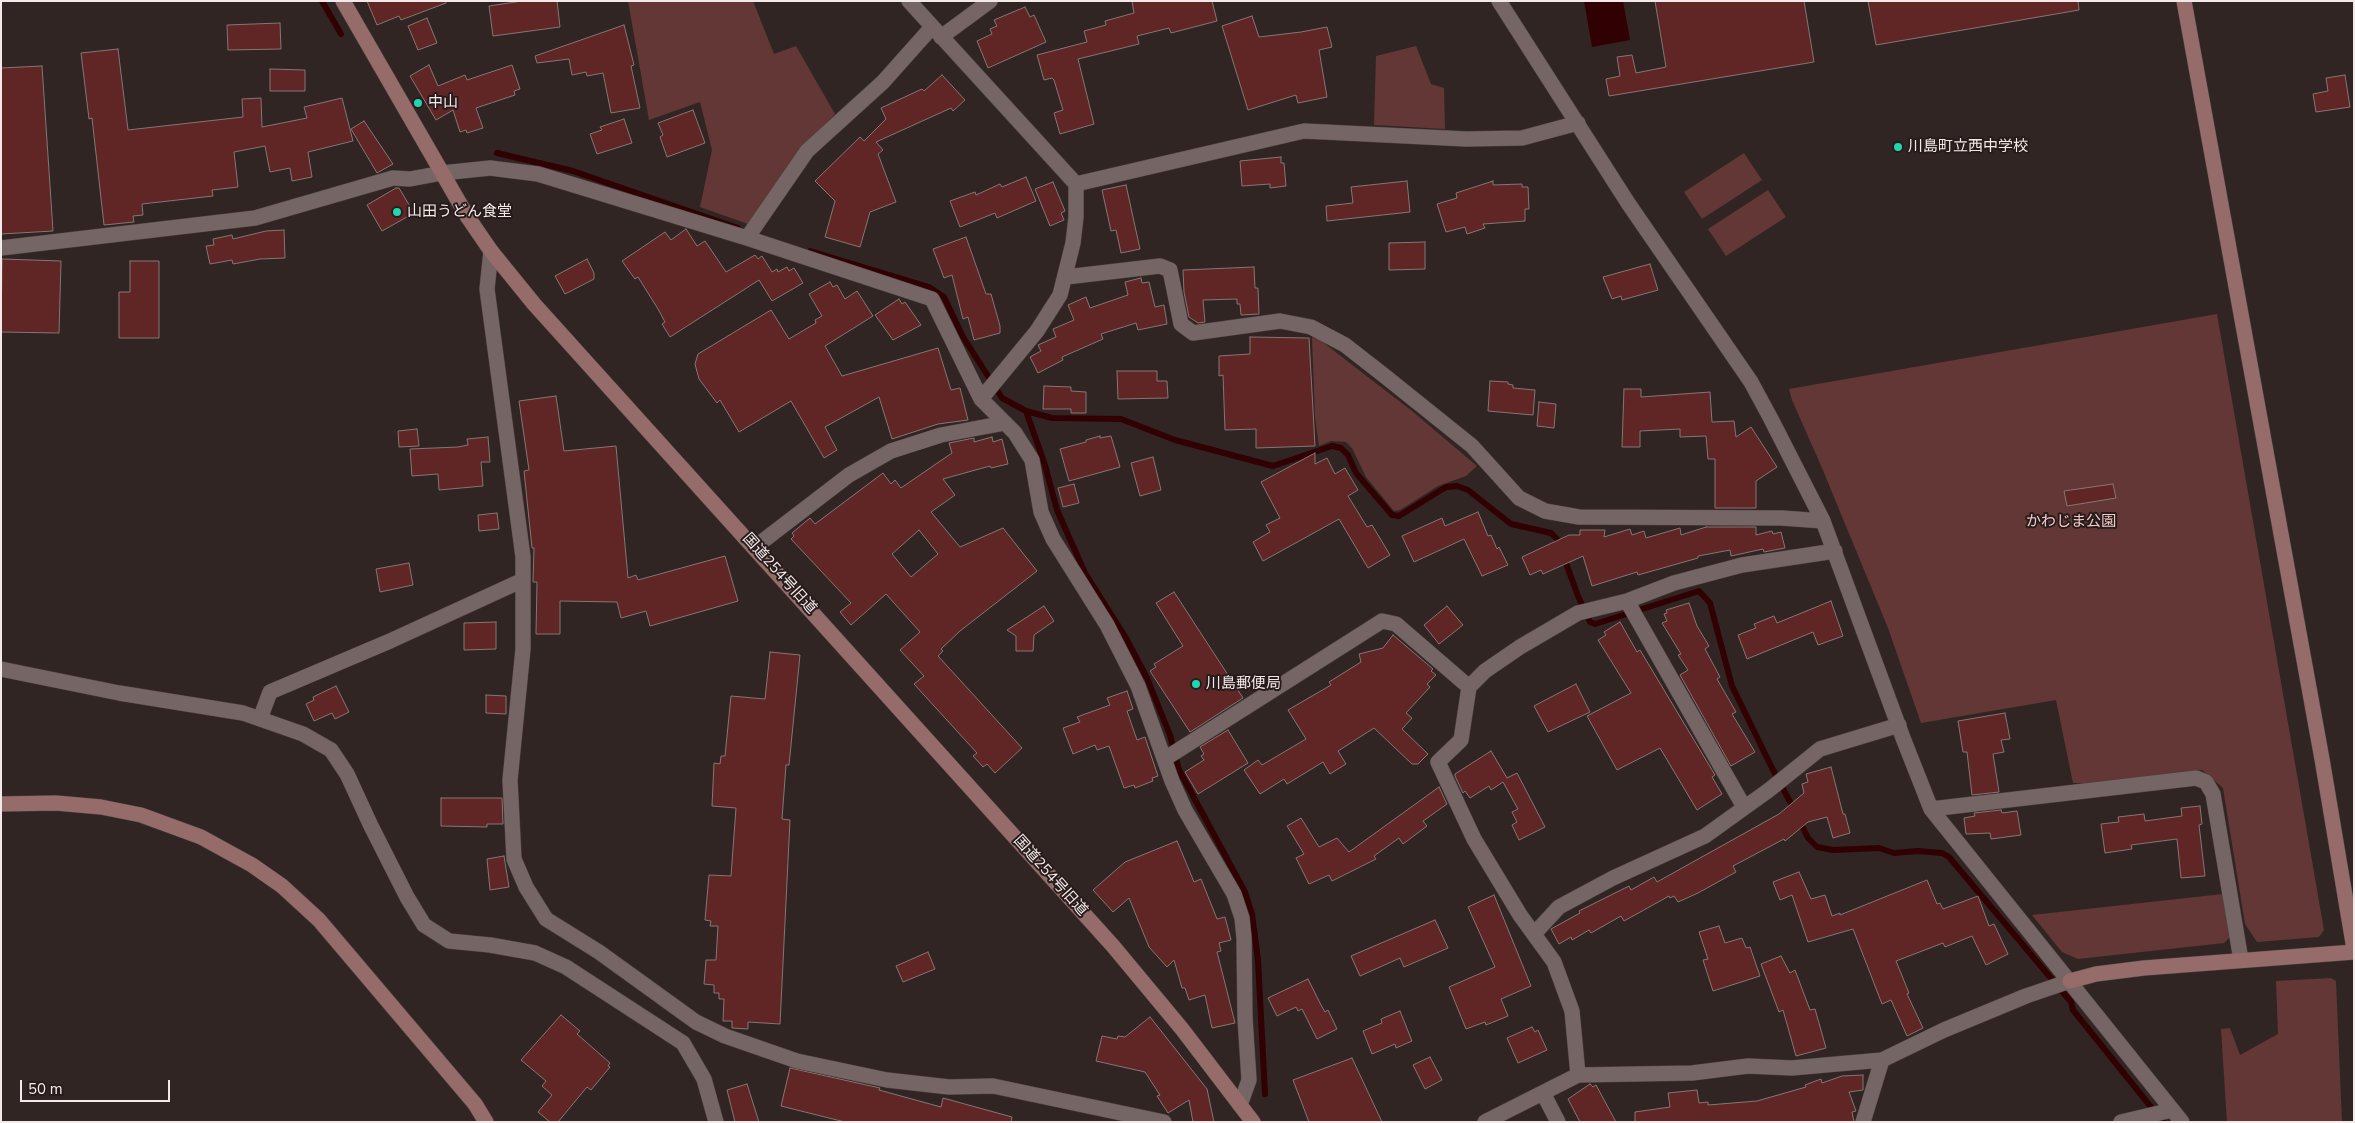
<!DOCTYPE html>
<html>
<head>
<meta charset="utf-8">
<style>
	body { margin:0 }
	#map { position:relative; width:2355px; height:1123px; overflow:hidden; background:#312524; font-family:"Nunito Sans",sans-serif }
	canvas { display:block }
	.frame { position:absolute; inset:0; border:2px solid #f2e9e8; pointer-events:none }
	.scale { position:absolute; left:20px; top:1080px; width:150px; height:22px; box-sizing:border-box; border:2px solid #f2e9e8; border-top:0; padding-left:6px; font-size:15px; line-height:18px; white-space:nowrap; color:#f2e9e8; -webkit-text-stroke:4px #271c1b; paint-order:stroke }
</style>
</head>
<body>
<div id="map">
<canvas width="2355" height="1123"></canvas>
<div class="frame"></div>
<div class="scale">50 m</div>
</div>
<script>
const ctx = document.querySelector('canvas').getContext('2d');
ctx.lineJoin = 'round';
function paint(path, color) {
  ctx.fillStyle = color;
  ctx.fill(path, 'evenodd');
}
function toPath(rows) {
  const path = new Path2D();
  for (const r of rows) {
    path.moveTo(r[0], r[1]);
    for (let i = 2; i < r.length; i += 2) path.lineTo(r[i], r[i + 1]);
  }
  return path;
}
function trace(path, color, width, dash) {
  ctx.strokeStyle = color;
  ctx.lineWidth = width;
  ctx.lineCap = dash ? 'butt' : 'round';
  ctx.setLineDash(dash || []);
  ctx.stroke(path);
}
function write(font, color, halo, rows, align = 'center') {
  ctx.font = font + ' "Nunito Sans","Noto Sans JP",sans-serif';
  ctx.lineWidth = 4;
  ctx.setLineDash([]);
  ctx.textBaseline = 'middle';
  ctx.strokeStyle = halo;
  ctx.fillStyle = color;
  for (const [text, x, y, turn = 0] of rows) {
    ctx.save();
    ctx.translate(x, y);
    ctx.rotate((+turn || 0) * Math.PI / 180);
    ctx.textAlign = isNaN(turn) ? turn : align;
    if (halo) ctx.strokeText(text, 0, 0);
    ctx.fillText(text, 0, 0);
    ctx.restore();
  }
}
const green = toPath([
	[628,1,753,1,774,54,796,46,835,114,821,129,801,146,748,224,700,207,712,150,700,102,649,120],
	[1416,46,1431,84,1444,88,1445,129,1374,125,1376,56],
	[1744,153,1762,180,1702,219,1684,192],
	[1768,190,1786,217,1726,256,1708,229],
	[2217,314,2324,930,2319,937,2257,942,2245,924,2223,788,2202,770,2095,783,2073,783,2056,700,1921,723,1888,628,1822,468,1792,400,1789,389],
	[1312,337,1320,340,1412,411,1477,466,1466,476,1438,486,1400,510,1394,511,1366,477,1352,448,1346,442,1331,441,1319,446,1315,417],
	[2223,894,2230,937,2224,943,2078,959,2062,952,2032,915],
	[2331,978,2336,981,2342,1122,2227,1122,2221,1029,2230,1028,2240,1055,2278,1034,2276,981]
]);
const water = toPath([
	[1584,1,1623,1,1630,40,1592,47]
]);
const stream = toPath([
	[322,1,341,34],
	[497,153,573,171,738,228],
	[810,251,929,287,944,297,963,337,1002,398,1026,411,1045,465,1057,510,1085,573,1126,638,1147,678,1170,735,1179,770,1245,892,1252,914,1258,960,1265,1094],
	[1026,411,1052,418,1121,419,1175,440,1273,466,1332,446,1341,448,1348,455,1356,473,1392,515,1399,516,1446,487,1457,486,1468,490,1511,524,1551,533,1558,540,1560,546],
	[1563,555,1578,596,1590,622,1595,624,1699,591,1710,603,1732,686,1772,768,1795,811],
	[1799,820,1808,838,1817,847,1833,850,1879,848,1894,853,1918,851,1942,853,1949,857,2071,1002,2073,1010,2163,1122]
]);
const building = toPath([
	[367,1,446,1,446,3,401,20,399,16,377,25,367,1],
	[522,1,557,1,560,27,493,36,489,6,522,1],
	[1132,1,1212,1,1217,21,1171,33,1169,28,1137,36,1139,44,1078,59,1094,124,1060,134,1054,113,1063,110,1054,80,1052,78,1044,80,1037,55,1087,42,1084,31,1106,25,1105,21,1134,13,1132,1],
	[1655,1,1804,1,1814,62,1609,96,1606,79,1620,76,1617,57,1632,55,1636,73,1666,67,1655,1],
	[1868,1,2078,1,2079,10,1876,45,1868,1],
	[1025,7,1030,17,1034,15,1046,42,988,68,977,41,992,34,990,29,997,26,994,20,1025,7],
	[1252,16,1259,37,1301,32,1327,27,1332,47,1319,50,1327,97,1298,103,1296,95,1248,110,1222,26,1252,16],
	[427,18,437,43,418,50,408,26,427,18],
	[280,23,281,49,228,50,227,25,280,23],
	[624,25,634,65,631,66,640,108,611,113,603,73,587,76,586,72,572,75,569,59,537,63,535,56,624,25],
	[118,49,128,130,243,117,242,99,261,98,262,127,307,118,304,107,342,98,353,141,308,152,312,177,292,181,290,168,270,172,265,146,234,152,238,187,212,190,213,196,142,204,143,215,133,216,134,222,104,225,92,118,89,119,81,53,118,49],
	[429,65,438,86,465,75,467,80,512,65,520,89,514,91,515,95,476,108,483,128,467,133,466,130,460,132,453,110,436,120,410,76,429,65],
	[42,66,53,231,1,234,1,68,42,66],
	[270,69,305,70,305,91,270,91,270,69],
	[942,75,965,100,953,111,951,108,876,142,883,150,878,154,896,202,870,212,860,247,825,237,835,201,815,181,860,137,864,141,886,119,881,108,922,89,924,91,942,75],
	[2345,75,2350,107,2316,112,2313,94,2328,91,2326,78,2345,75],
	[693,110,705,143,667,157,660,137,663,135,658,123,693,110],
	[624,119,632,143,597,154,590,134,602,130,600,127,624,119],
	[364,121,393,164,377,173,351,129,364,121],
	[1281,157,1281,163,1284,163,1286,186,1270,188,1270,184,1242,186,1240,161,1281,157],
	[1026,177,1036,201,997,218,995,213,960,227,950,201,975,192,976,195,1000,184,1002,187,1026,177],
	[1407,181,1410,212,1327,221,1326,206,1353,203,1351,187,1407,181],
	[1493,181,1493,185,1522,184,1522,187,1528,187,1529,209,1525,209,1525,221,1483,224,1485,228,1467,234,1465,227,1446,232,1437,204,1457,198,1456,193,1493,181],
	[1053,182,1065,211,1061,213,1064,220,1050,226,1035,189,1053,182],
	[1126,185,1140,249,1121,253,1116,230,1111,231,1102,190,1126,185],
	[396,188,399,188,414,213,382,231,367,205,396,188],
	[686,229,697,246,705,241,726,272,755,255,758,259,762,256,772,272,777,269,778,272,787,267,789,271,794,268,803,283,772,301,759,280,670,337,662,324,665,322,658,309,638,277,635,279,622,261,665,232,671,240,686,229],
	[284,230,285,258,260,259,233,264,232,260,210,264,206,246,214,245,213,239,232,235,233,239,266,231,284,230],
	[966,237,986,294,991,294,1000,326,1000,333,974,340,968,317,963,319,952,275,944,278,933,249,966,237],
	[1425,242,1425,269,1389,270,1389,243,1425,242],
	[2,259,61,261,59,333,1,332,2,259],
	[587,259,594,273,594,279,565,294,555,276,587,259],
	[130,261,159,261,159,338,119,338,119,292,130,292,130,261],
	[1650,264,1658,290,1622,300,1621,296,1612,299,1603,277,1650,264],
	[1254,267,1255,288,1258,288,1259,314,1241,315,1240,304,1237,304,1237,299,1203,300,1205,322,1198,323,1189,317,1184,292,1183,270,1254,267],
	[1141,278,1142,283,1149,282,1155,307,1164,305,1167,324,1138,330,1136,323,1101,334,1103,339,1062,357,1063,360,1038,373,1030,357,1041,351,1038,345,1056,337,1053,329,1074,320,1068,305,1086,297,1090,308,1128,295,1125,282,1141,278],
	[830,282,833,287,837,285,845,299,857,291,873,316,825,346,842,376,938,348,951,390,960,388,968,420,938,424,892,439,879,397,825,427,837,450,824,458,791,401,739,432,720,400,717,403,699,379,695,364,698,354,771,310,789,339,816,323,815,320,822,316,809,294,830,282],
	[899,299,902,304,905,302,921,325,893,340,875,315,899,299],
	[1250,337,1309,338,1315,446,1256,448,1256,429,1225,430,1223,375,1219,376,1219,356,1250,354,1250,337],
	[1117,371,1157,371,1157,381,1167,381,1168,398,1118,399,1117,371],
	[1490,381,1508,382,1508,384,1513,385,1513,388,1535,390,1533,415,1488,411,1490,381],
	[1044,386,1071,387,1071,391,1086,392,1086,413,1071,413,1071,409,1043,409,1044,386],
	[1624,389,1641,389,1641,397,1710,392,1712,422,1734,421,1736,437,1751,427,1777,467,1756,481,1756,508,1715,508,1715,459,1708,459,1706,436,1680,437,1680,429,1640,431,1640,447,1622,447,1624,389],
	[556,396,564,451,616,446,628,578,636,575,638,580,725,556,738,601,650,626,646,611,621,618,617,602,560,601,560,634,536,634,537,582,533,582,534,548,532,548,524,471,529,470,519,401,556,396],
	[1539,402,1556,404,1554,428,1537,426,1539,402],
	[417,429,419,446,399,447,398,431,417,429],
	[1100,436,1100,438,1111,436,1120,467,1069,481,1060,449,1086,442,1086,440,1100,436],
	[488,437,490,462,481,462,483,486,439,490,438,474,412,476,410,449,458,447,468,445,467,439,488,437],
	[992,437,993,442,1002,439,1008,464,991,468,990,466,943,479,955,495,931,512,960,547,1003,528,1037,571,960,631,941,649,943,651,938,656,1022,748,995,773,987,764,983,767,973,756,977,753,914,684,924,676,900,650,920,632,886,594,851,625,840,612,851,603,791,539,794,536,792,533,810,518,815,524,883,473,891,484,895,480,901,488,952,453,949,443,974,438,974,442,992,437],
	[919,530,938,554,911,577,892,554,919,530],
	[1315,453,1315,464,1327,458,1335,474,1345,468,1358,490,1348,496,1367,527,1372,525,1390,555,1368,568,1339,519,1263,561,1253,542,1270,532,1266,525,1280,518,1261,482,1315,453],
	[1153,457,1161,490,1140,496,1131,463,1153,457],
	[1074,484,1079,503,1063,507,1058,488,1074,484],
	[2113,484,2116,498,2067,506,2064,491,2113,484],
	[1478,512,1488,536,1491,535,1497,549,1499,547,1508,565,1482,576,1464,539,1414,562,1402,536,1442,518,1445,526,1478,512],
	[497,513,499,529,479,531,478,515,497,513],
	[1706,527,1756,527,1756,535,1772,531,1773,534,1781,532,1785,548,1764,552,1763,549,1731,556,1730,550,1698,556,1698,558,1638,575,1637,572,1592,586,1583,556,1543,574,1541,570,1530,575,1522,557,1569,535,1580,535,1580,530,1605,530,1604,537,1630,529,1632,535,1644,531,1646,538,1680,528,1681,535,1706,527],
	[409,563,413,585,380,592,376,569,409,563],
	[1174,592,1243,698,1190,732,1150,671,1156,667,1154,664,1183,646,1156,603,1174,592],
	[1831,601,1843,636,1818,645,1813,632,1747,659,1738,635,1756,628,1754,624,1774,616,1777,623,1831,601],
	[1689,603,1697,626,1709,646,1705,649,1720,677,1717,679,1736,712,1732,714,1755,752,1731,766,1680,675,1688,670,1678,655,1681,654,1662,623,1667,621,1664,614,1667,613,1666,610,1689,603],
	[1044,606,1054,621,1034,635,1033,651,1016,651,1016,636,1007,630,1044,606],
	[1447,606,1463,625,1439,644,1424,625,1447,606],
	[496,622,496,649,464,650,464,623,496,622],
	[1620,622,1637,652,1640,650,1715,775,1712,777,1722,794,1697,810,1660,748,1617,770,1587,716,1631,693,1598,640,1606,635,1604,632,1620,622],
	[1393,635,1433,669,1431,671,1436,675,1427,684,1430,687,1406,713,1412,718,1402,729,1428,754,1418,764,1412,764,1374,728,1338,751,1346,764,1330,774,1323,762,1287,784,1284,779,1260,794,1244,770,1258,760,1262,765,1306,739,1288,710,1331,685,1329,682,1361,662,1359,654,1383,648,1393,635],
	[770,652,800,655,789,765,786,765,782,819,790,820,780,1024,748,1022,748,1029,732,1028,732,1021,723,1021,724,999,719,999,719,993,714,993,714,985,704,984,706,960,716,960,718,926,710,926,711,921,705,920,709,875,731,876,736,808,712,806,714,763,720,764,721,756,725,756,731,696,765,699,770,652],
	[1576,684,1590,712,1548,732,1534,706,1576,684],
	[336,686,349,712,335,719,332,713,314,721,306,704,314,700,313,697,336,686],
	[1127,691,1133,709,1127,711,1137,740,1145,737,1158,776,1152,778,1153,781,1135,788,1134,785,1124,788,1109,746,1097,750,1095,745,1073,754,1063,728,1080,722,1077,717,1110,705,1107,698,1127,691],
	[486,695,506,696,506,714,486,713,486,695],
	[2005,713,2010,739,2001,740,2004,752,1993,754,1999,792,1972,795,1967,752,1963,752,1958,721,2005,713],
	[1228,730,1248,763,1198,794,1185,772,1204,760,1201,756,1204,754,1200,747,1228,730],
	[1491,751,1507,778,1517,773,1545,827,1519,840,1512,825,1517,822,1512,812,1518,809,1503,782,1491,790,1489,786,1470,798,1465,791,1463,793,1455,776,1455,774,1491,751],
	[1831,767,1843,814,1845,814,1850,833,1833,838,1827,817,1808,822,1785,841,1784,839,1733,866,1736,872,1698,893,1678,902,1674,896,1670,898,1669,896,1624,921,1621,916,1591,933,1589,930,1572,940,1571,937,1559,944,1551,929,1580,913,1579,911,1629,886,1631,890,1654,877,1657,882,1779,814,1804,793,1802,784,1808,782,1806,774,1831,767],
	[1439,787,1447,804,1423,821,1427,826,1403,844,1399,838,1374,856,1376,859,1332,881,1329,875,1309,884,1296,858,1304,854,1287,826,1301,818,1319,847,1337,838,1349,852,1439,787],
	[441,798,502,798,503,824,487,824,487,827,441,826,441,798],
	[2200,806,2202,824,2199,825,2205,876,2181,878,2177,839,2131,845,2132,849,2105,853,2101,824,2119,822,2118,817,2144,814,2145,821,2182,816,2181,808,2200,806],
	[2001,810,2002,813,2017,811,2021,835,1991,839,1990,833,1966,834,1964,818,1975,816,1974,813,2001,810],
	[1177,841,1194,882,1201,879,1217,919,1225,917,1231,940,1219,943,1221,951,1217,952,1235,1023,1212,1028,1205,995,1189,1000,1185,988,1182,988,1174,960,1167,967,1149,947,1129,898,1113,912,1093,890,1125,862,1177,841],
	[504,856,509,887,490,890,487,859,504,856],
	[1799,872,1811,899,1825,895,1832,916,1840,913,1840,915,1927,880,1937,904,1940,903,1943,909,1978,896,1989,926,1994,924,2008,954,1986,965,1972,936,1945,947,1943,943,1896,961,1909,993,1907,994,1923,1028,1907,1036,1891,1000,1882,1004,1853,929,1808,942,1792,895,1780,900,1773,882,1799,872],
	[1494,895,1531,986,1501,999,1508,1016,1486,1025,1485,1022,1466,1029,1449,987,1495,967,1468,907,1494,895],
	[1435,920,1448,948,1404,967,1400,958,1360,976,1351,956,1435,920],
	[1719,926,1725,943,1742,938,1746,948,1750,947,1760,976,1713,991,1703,960,1708,959,1699,932,1719,926],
	[928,952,935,969,903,982,896,966,928,952],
	[1781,956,1790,973,1795,970,1810,1010,1815,1009,1826,1048,1796,1056,1783,1010,1779,1012,1761,964,1781,956],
	[1308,979,1321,1005,1325,1012,1328,1010,1337,1029,1317,1039,1302,1009,1298,1011,1296,1007,1277,1016,1268,998,1308,979],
	[1400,1011,1412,1041,1396,1048,1395,1044,1372,1054,1363,1031,1382,1023,1381,1019,1400,1011],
	[561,1015,580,1031,577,1034,610,1063,608,1066,610,1067,591,1090,587,1087,558,1122,550,1122,538,1112,552,1095,542,1086,546,1081,521,1060,561,1015],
	[1150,1017,1207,1089,1214,1122,1193,1122,1189,1100,1168,1113,1157,1096,1160,1095,1145,1072,1096,1061,1102,1036,1117,1039,1118,1036,1125,1037,1150,1017],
	[1532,1027,1535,1032,1538,1030,1547,1050,1518,1063,1507,1038,1532,1027],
	[1430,1057,1442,1080,1425,1089,1413,1065,1430,1057],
	[1352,1058,1382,1122,1309,1122,1293,1080,1352,1058],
	[790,1068,880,1088,879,1090,941,1107,943,1098,1012,1117,1011,1122,845,1122,781,1106,790,1068],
	[1863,1075,1863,1090,1849,1092,1856,1111,1852,1112,1854,1122,1635,1122,1635,1112,1670,1107,1668,1093,1697,1090,1699,1103,1708,1102,1708,1105,1757,1101,1806,1087,1805,1085,1821,1079,1822,1083,1842,1076,1863,1075],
	[747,1084,759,1122,735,1122,727,1090,747,1084],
	[1590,1084,1593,1087,1596,1085,1616,1122,1580,1122,1568,1099,1590,1084]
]);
const street = toPath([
	[909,1,1076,184,1076,217,1073,243,1060,295,1037,331,981,399],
	[1499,1,1628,203,1751,382,1771,419,1823,521,1903,738,1931,809,2182,1122],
	[941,37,990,1],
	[1076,184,1304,131,1466,139,1522,138,1578,123],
	[747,238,807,151,883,82,932,27],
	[1,248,255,218,393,178,410,179,442,173,490,168,538,174,747,238,932,299,981,399,1015,433,1032,460,1041,512,1053,539,1107,625,1138,686,1172,781,1185,810,1234,894,1242,918,1244,938,1245,1018,1249,1080,1240,1105],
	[491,251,487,289,523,557,523,649,510,780,514,859,526,887,546,919,599,952,696,1022,725,1036,797,1061,887,1080,949,1087,993,1086,1164,1122],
	[1066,277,1160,266,1170,270,1181,324,1193,333,1280,321,1311,327,1345,345,1386,377,1472,446,1519,498,1545,511,1579,517,1782,518,1823,521],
	[755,547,849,475,891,451,941,435,1005,423],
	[1627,601,1744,807],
	[1,669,119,693,243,713,303,734,331,750,347,774,371,826,407,897,424,925,449,941,490,945,535,953,566,967,683,1043,704,1079,716,1122],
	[260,719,270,692,390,641,523,580],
	[1166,758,1382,621,1396,624,1469,687],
	[1931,809,2196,778,2206,782,2213,794,2241,960],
	[1534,934,1559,907,1613,878,1705,836,1769,790,1820,749,1899,725],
	[1578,1075,1572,1011,1554,962,1520,915,1474,839,1438,762,1461,740,1469,687,1485,671,1520,647,1578,613,1627,601,1674,583,1742,565,1835,551],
	[1543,1093,1558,1122],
	[1485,1122,1578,1075,1692,1073,1748,1066,1792,1068,1882,1060,1944,1030,2026,996,2070,981],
	[1863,1122,1882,1060],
	[2121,1122,2172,1110]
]);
const secondary = toPath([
	[343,1,467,216,491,251,534,304,1113,946,1182,1029,1253,1122],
	[2184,1,2322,759,2354,949],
	[1,804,56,803,101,807,141,815,201,837,252,865,282,886,319,920,475,1104,486,1122],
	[2070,981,2096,974,2144,968,2354,952]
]);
const markers = [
	[418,103,5,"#21d5af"],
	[1898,147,5,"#21d5af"],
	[397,212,5,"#21d5af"],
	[1196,684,5,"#21d5af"]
];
const poiNames = [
	["中山",428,103],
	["川島町立西中学校",1908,147],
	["山田うどん食堂",407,212],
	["川島郵便局",1206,684]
];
const parkNames = [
	["かわじま公園",2071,522]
];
const streetNames = [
	["国道254号旧道",779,574,48],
	["国道254号旧道",1050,876,48]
];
paint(green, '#633735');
paint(water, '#300002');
trace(stream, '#300002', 6);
paint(building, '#5f2625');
trace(building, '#857674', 1);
trace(street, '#4d4342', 16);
trace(secondary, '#4d4342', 16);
trace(street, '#756665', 15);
trace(secondary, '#966c6a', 15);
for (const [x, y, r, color] of markers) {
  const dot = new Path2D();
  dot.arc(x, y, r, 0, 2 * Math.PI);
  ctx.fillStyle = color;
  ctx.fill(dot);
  trace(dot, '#271c1b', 2);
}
write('15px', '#f2e9e8', '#271c1b', poiNames, 'left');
write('15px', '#f2cac6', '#271c1b', parkNames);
write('15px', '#f2e9e8', '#271c1b', streetNames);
</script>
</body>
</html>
